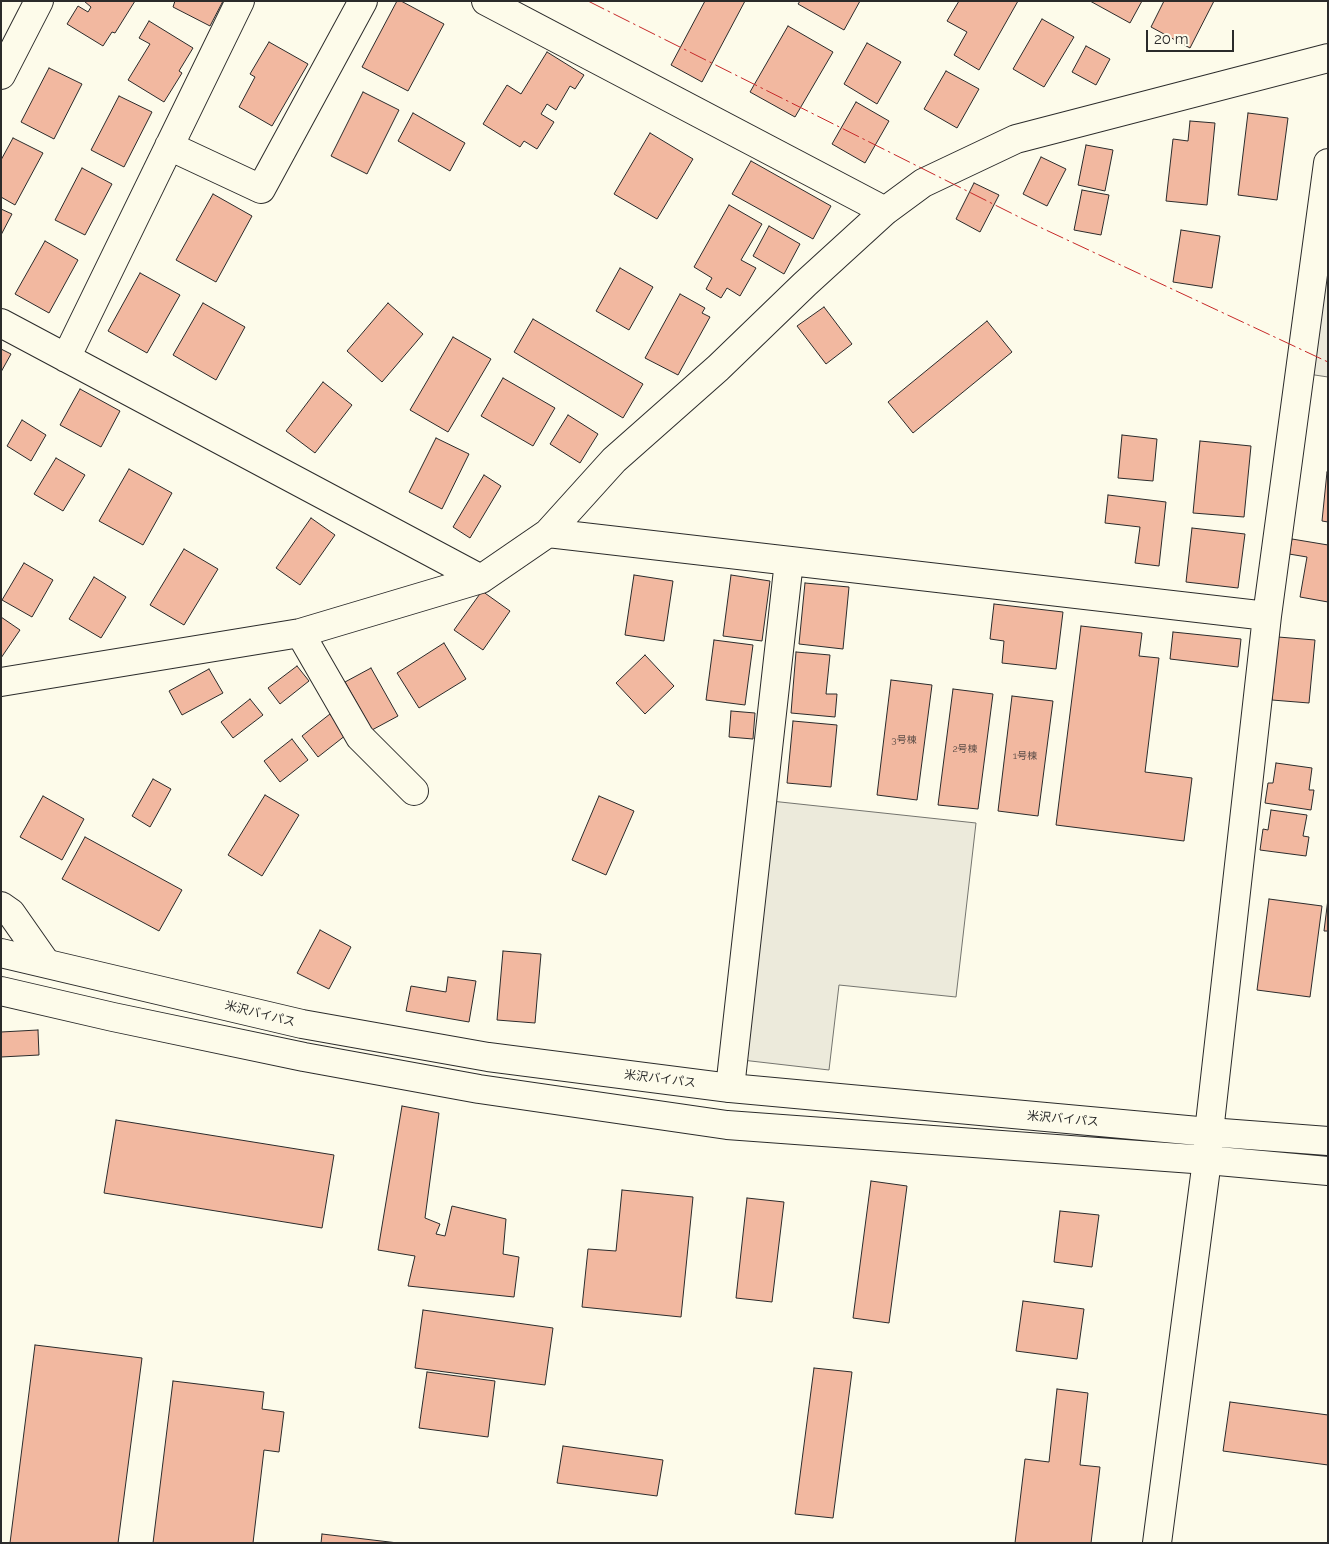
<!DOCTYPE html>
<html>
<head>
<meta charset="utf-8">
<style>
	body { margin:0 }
	#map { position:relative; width:1329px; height:1544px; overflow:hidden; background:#fdfbea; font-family:Raleway,sans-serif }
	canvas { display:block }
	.frame { position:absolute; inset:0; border:2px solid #2b2b2b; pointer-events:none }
	.scale { position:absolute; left:1146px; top:30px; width:88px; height:22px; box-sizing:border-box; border:2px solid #2b2b2b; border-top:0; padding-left:6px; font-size:15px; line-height:18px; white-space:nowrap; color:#2b2b2b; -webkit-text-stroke:4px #fdfbea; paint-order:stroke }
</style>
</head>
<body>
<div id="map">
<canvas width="1329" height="1544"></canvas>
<div class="frame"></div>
<div class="scale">20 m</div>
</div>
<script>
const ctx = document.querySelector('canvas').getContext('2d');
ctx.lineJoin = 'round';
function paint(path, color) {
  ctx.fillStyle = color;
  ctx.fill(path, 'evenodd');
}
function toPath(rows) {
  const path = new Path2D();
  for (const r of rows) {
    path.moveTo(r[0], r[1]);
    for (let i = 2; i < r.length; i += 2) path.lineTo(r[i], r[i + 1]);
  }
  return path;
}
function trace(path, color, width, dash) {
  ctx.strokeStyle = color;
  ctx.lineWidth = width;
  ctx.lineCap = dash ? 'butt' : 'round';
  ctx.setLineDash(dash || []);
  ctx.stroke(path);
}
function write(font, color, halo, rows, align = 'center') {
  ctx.font = font + ' Raleway,"Noto Sans JP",sans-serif';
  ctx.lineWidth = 4;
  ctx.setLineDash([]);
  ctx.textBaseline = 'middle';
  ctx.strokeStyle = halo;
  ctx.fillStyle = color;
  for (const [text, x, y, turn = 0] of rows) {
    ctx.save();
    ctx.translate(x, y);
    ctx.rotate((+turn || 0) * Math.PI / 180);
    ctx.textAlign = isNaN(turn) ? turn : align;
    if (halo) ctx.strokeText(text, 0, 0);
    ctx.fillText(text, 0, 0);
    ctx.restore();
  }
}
const parking = toPath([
	[1328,219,1328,377,1308,374,1328,219],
	[771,801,976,823,956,997,839,985,829,1070,742,1060,771,801]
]);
const building = toPath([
	[84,1,135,1,115,33,112,32,103,46,67,24,78,6,88,12,91,7,84,1],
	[175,1,223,1,210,26,173,7,175,1],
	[397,1,401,1,444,24,408,91,362,67,397,1],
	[705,1,745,1,702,82,671,65,705,1],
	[800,1,860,1,844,30,798,4,800,1],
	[959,1,1018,1,979,70,954,55,967,32,947,21,959,1],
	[1090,1,1142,1,1130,23,1090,1],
	[1164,1,1214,1,1190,48,1151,27,1164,1],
	[1042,19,1074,37,1044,87,1013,69,1042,19],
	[149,21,193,48,179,71,182,73,164,102,128,80,150,44,139,38,149,21],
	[788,26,833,52,795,117,750,92,788,26],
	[269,42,308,64,272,126,239,107,255,77,250,74,269,42],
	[867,43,901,62,877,104,844,84,867,43],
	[1086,46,1110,59,1096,85,1072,72,1086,46],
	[547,52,584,75,575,89,570,86,556,110,547,104,541,114,554,122,537,149,524,141,520,147,483,124,507,85,521,94,547,52],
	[49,68,82,84,54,139,21,122,49,68],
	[946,71,979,89,957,128,924,109,946,71],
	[363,92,399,110,367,174,331,156,363,92],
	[119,96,152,112,124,167,91,150,119,96],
	[856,102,889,121,865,163,832,144,856,102],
	[413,113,465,143,450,171,398,141,413,113],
	[1248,113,1288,118,1277,200,1238,195,1248,113],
	[1190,121,1215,123,1207,205,1166,201,1173,139,1188,141,1190,121],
	[650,133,693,159,657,219,614,194,650,133],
	[13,138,43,153,15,205,1,197,1,160,13,138],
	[1086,145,1113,150,1105,191,1078,185,1086,145],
	[1041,157,1066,169,1047,206,1023,194,1041,157],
	[751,161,831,206,813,239,732,194,751,161],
	[82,168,112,184,85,235,55,220,82,168],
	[974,183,999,195,980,232,956,219,974,183],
	[1082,190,1109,195,1101,235,1074,230,1082,190],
	[213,194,252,216,216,282,176,260,213,194],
	[729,205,762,224,741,260,756,268,740,296,727,288,721,298,706,289,712,278,694,267,729,205],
	[1,209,12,214,1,235,1,209],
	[769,226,800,244,784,274,753,256,769,226],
	[1181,230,1220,236,1212,288,1173,282,1181,230],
	[45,241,78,260,49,313,15,294,45,241],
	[620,268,653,287,629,330,596,311,620,268],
	[140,273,180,295,147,353,108,331,140,273],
	[680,294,705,308,702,313,710,317,678,375,645,358,680,294],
	[203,303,245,327,216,380,173,355,203,303],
	[388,303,423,334,382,382,347,351,388,303],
	[824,307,852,344,826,364,797,326,824,307],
	[533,319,643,384,623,418,514,352,533,319],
	[987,321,1012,352,913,433,888,402,987,321],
	[453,337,491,359,448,432,410,410,453,337],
	[1,349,11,354,1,372,1,349],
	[503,378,555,408,533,446,481,416,503,378],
	[323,382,352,405,315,453,286,431,323,382],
	[80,389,120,411,101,447,60,425,80,389],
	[568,415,598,434,580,463,550,444,568,415],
	[22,420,46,435,31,461,7,446,22,420],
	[1122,435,1157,439,1153,481,1118,478,1122,435],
	[436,438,469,454,442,509,409,492,436,438],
	[1200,441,1251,446,1244,517,1193,513,1200,441],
	[56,458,85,475,63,511,34,494,56,458],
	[129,469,172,493,143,545,99,521,129,469],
	[1327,472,1328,472,1328,522,1322,521,1327,472],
	[484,475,501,486,470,538,453,527,484,475],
	[1108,495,1166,502,1159,566,1135,563,1140,527,1105,523,1108,495],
	[311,518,335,535,300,585,276,568,311,518],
	[1192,528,1245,534,1238,588,1186,582,1192,528],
	[1292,539,1328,545,1328,602,1300,597,1307,557,1289,554,1292,539],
	[184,549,218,569,184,625,150,605,184,549],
	[24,563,53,580,32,617,2,600,24,563],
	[634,575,673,581,664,641,625,635,634,575],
	[731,575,770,581,762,641,723,636,731,575],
	[94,577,126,597,101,638,69,619,94,577],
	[805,583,849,587,843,649,799,644,805,583],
	[482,591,510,611,483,650,454,630,482,591],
	[994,604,1063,612,1056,669,1002,663,1004,641,990,639,994,604],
	[1,617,20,630,1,658,1,617],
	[1081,626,1142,633,1139,656,1159,658,1145,772,1192,778,1184,841,1056,825,1081,626],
	[1173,632,1241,639,1238,667,1170,659,1173,632],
	[1278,637,1315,640,1309,703,1272,700,1278,637],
	[714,640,753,645,745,705,706,700,714,640],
	[444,643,466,679,419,708,397,673,444,643],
	[796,652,830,655,826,694,837,694,835,717,791,713,796,652],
	[645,655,674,686,645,714,616,683,645,655],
	[297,666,309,681,280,704,268,688,297,666],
	[371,668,398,716,372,730,345,682,371,668],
	[209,669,223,693,182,715,169,691,209,669],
	[891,680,932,685,917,800,877,795,891,680],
	[953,689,993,694,978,809,938,805,953,689],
	[1012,696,1053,701,1038,816,998,811,1012,696],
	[250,699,263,715,233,738,221,722,250,699],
	[731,711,755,713,753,739,729,737,731,711],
	[330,714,346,735,318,757,302,736,330,714],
	[793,721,837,725,831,787,787,783,793,721],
	[292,739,308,760,280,782,264,761,292,739],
	[1276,763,1312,768,1309,790,1314,790,1311,810,1265,803,1268,783,1273,783,1276,763],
	[153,779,171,789,150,827,132,816,153,779],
	[265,795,299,815,262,876,228,855,265,795],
	[43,796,84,819,62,860,20,837,43,796],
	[599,796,634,811,606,875,572,860,599,796],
	[1271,810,1307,815,1303,836,1309,837,1306,856,1260,850,1263,829,1268,830,1271,810],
	[85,837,182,890,159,931,62,879,85,837],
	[1269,899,1322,906,1310,997,1257,990,1269,899],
	[1328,899,1328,931,1324,931,1328,899],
	[320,930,351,947,329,989,297,973,320,930],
	[503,951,541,954,535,1023,497,1020,503,951],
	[448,977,476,981,469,1022,406,1011,411,986,446,992,448,977],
	[38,1030,39,1055,1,1057,1,1032,38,1030],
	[402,1106,439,1113,425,1218,440,1224,436,1234,445,1236,452,1206,506,1219,503,1254,519,1257,514,1297,408,1286,415,1256,378,1250,402,1106],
	[116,1120,334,1155,322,1228,104,1193,116,1120],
	[871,1181,907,1186,889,1323,853,1318,871,1181],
	[622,1190,693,1197,681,1317,582,1307,588,1249,616,1251,622,1190],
	[747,1198,784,1202,772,1302,736,1298,747,1198],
	[1060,1211,1099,1215,1092,1267,1054,1262,1060,1211],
	[1023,1301,1084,1309,1077,1359,1016,1351,1023,1301],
	[423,1310,553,1328,545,1385,415,1368,423,1310],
	[35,1345,142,1358,118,1543,10,1543,35,1345],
	[814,1368,852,1372,833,1518,795,1514,814,1368],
	[427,1372,495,1381,488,1437,419,1428,427,1372],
	[173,1381,264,1392,262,1409,284,1412,279,1452,264,1450,253,1543,153,1543,173,1381],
	[1057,1389,1088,1393,1080,1465,1100,1467,1091,1543,1015,1543,1025,1459,1049,1462,1057,1389],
	[1230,1402,1328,1415,1328,1465,1223,1451,1230,1402],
	[563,1446,663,1460,657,1496,557,1483,563,1446],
	[322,1534,398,1543,321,1543,322,1534]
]);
const minor = toPath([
	[486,1,885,211],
	[1,75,39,1],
	[169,146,261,189,363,1],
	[1,323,481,579],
	[66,358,240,1],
	[548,533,1267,616],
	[300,633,360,737,414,791],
	[1,682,300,633,481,579,548,533,614,460,718,368,805,284,885,211,923,183,1016,139,1328,58],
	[1,906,11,913,46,963],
	[730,1088,789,561],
	[1157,1543,1207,1160,1209,1132,1267,616,1328,163]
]);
const highway = toPath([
	[1,953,302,1024,488,1057,730,1088,1209,1132,1328,1141],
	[1,991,113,1017,304,1057,479,1089,727,1125,1207,1160,1328,1171]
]);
const power = toPath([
	[588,1,1031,223,1328,362]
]);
const numberNames = [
	["3号棟",904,740],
	["2号棟",965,749],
	["1号棟",1025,756]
];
const streetNames = [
	["米沢バイパス",260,1014,14],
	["米沢バイパス",660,1079,7],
	["米沢バイパス",1063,1119,5]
];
paint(parking, '#eceadb');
trace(parking, '#74746e', 1);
paint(building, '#f2b8a0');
trace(building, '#2b2b2b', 1);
trace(minor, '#2b2b2b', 30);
trace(highway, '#2b2b2b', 30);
trace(minor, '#fdfbea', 28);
trace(highway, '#fdfbea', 28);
trace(power, '#c62828', 1, [18, 4, 2.5, 4]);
write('10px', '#5d4e48', null, numberNames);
write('12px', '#2b2b2b', '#fdfbea', streetNames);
</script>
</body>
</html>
